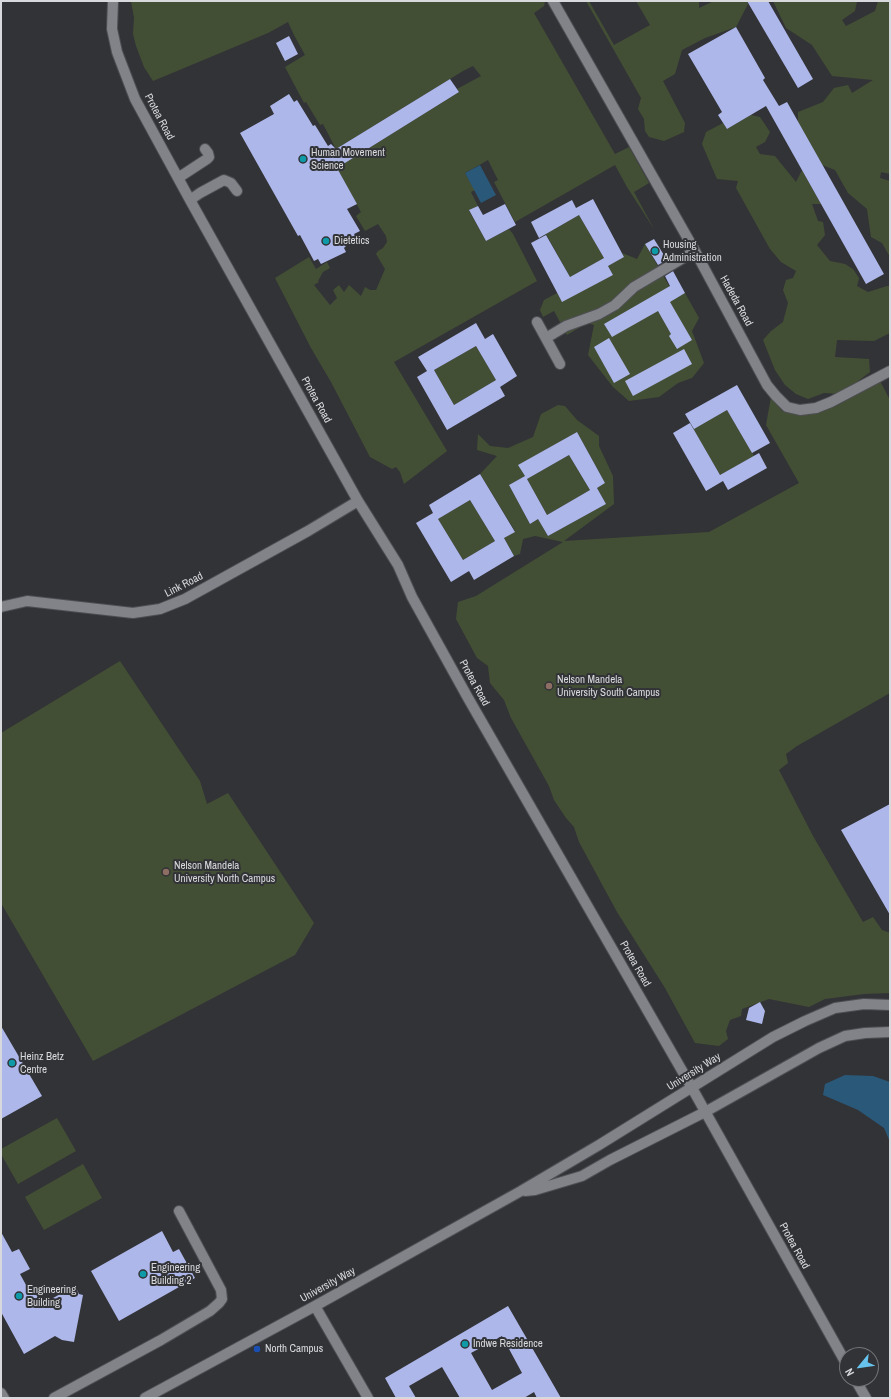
<!DOCTYPE html>
<html>
<head>
<meta charset="utf-8">
<style>
	body { margin:0 }
	#map { position:relative; width:891px; height:1399px; overflow:hidden; background:#323337; font-family:"Archivo Narrow",sans-serif }
	canvas { display:block }
	.frame { position:absolute; inset:0; border:2px solid #d8d9dc; pointer-events:none }
	.north { position:absolute; left:839px; top:1347px; width:40px; height:40px; box-sizing:border-box; background:#323337; border:1px solid #747579; border-radius:50%; rotate:241deg; font-size:11px; font-weight:700; line-height:16px; text-align:center; color:#d8d9dc }
	.north::after { content:''; display:block; margin:auto; width:14px; height:18px; background:#67c4ef; clip-path:polygon(50% 0,100% 100%,50% 72%,0 100%) }
</style>
</head>
<body>
<div id="map">
<canvas width="891" height="1399"></canvas>
<div class="frame"></div>
<div class="north">N</div>
</div>
<script>
const ctx = document.querySelector('canvas').getContext('2d');
ctx.lineJoin = 'round';
function paint(path, color) {
  ctx.fillStyle = color;
  ctx.fill(path, 'evenodd');
}
function toPath(rows) {
  const path = new Path2D();
  for (const r of rows) {
    path.moveTo(r[0], r[1]);
    for (let i = 2; i < r.length; i += 2) path.lineTo(r[i], r[i + 1]);
  }
  return path;
}
function trace(path, color, width, dash) {
  ctx.strokeStyle = color;
  ctx.lineWidth = width;
  ctx.lineCap = dash ? 'butt' : 'round';
  ctx.setLineDash(dash || []);
  ctx.stroke(path);
}
function write(font, color, halo, rows, align = 'center') {
  ctx.font = font + ' "Archivo Narrow",sans-serif';
  ctx.lineWidth = 4;
  ctx.setLineDash([]);
  ctx.textBaseline = 'middle';
  ctx.strokeStyle = halo;
  ctx.fillStyle = color;
  for (const [text, x, y, turn = 0] of rows) {
    ctx.save();
    ctx.translate(x, y);
    ctx.rotate((+turn || 0) * Math.PI / 180);
    ctx.textAlign = isNaN(turn) ? turn : align;
    if (halo) ctx.strokeText(text, 0, 0);
    ctx.fillText(text, 0, 0);
    ctx.restore();
  }
}
const green = toPath([
	[131,1,545,1,544,6,534,13,615,154,629,147,649,183,634,192,654,229,627,187,615,165,515,222,494,182,498,180,488,160,465,173,475,190,471,192,478,206,469,211,486,241,509,229,513,234,537,281,394,362,447,451,404,484,400,472,396,467,392,469,370,457,331,382,311,348,275,278,309,257,316,269,327,262,330,268,323,272,318,281,319,282,314,285,330,305,337,298,333,290,339,285,344,292,349,285,361,296,365,287,370,290,376,290,385,269,376,254,378,251,383,248,387,242,386,236,378,224,365,231,356,216,361,212,337,168,459,92,457,89,481,76,473,66,463,71,336,149,323,124,320,125,306,102,304,103,285,67,305,55,294,35,288,22,268,33,153,81,144,67,136,46,133,34,134,18],
	[586,1,589,1,614,45,650,25,636,1,699,1,699,8,714,1,747,1,748,4,736,27,705,38,682,50,675,74,663,81,685,123,684,132,664,141,649,137,645,131,644,119,638,109,641,98],
	[773,1,857,1,855,11,842,20,846,26,875,11,878,1,890,1,890,174,881,172,880,178,890,181,890,257,882,243,871,237,867,209,848,193,835,170,822,165,798,123,798,112,823,102,834,88,848,85,852,93,873,80,832,76,812,45,786,28],
	[751,115,760,117,770,132,765,142,756,147,760,154,775,156,796,182,802,170,821,204,812,204,818,221,823,222,825,235,817,245,830,261,845,264,853,269,859,278,857,286,868,292,887,286,890,286,890,333,874,341,837,340,835,357,869,359,870,372,841,394,824,393,808,399,796,394,785,385,775,370,763,340,771,331,783,322,788,303,783,290,786,280,793,278,796,271,781,262,770,249,736,188,738,181,717,179,702,144,706,132,723,123,727,129],
	[579,215,604,258,570,277,546,234],
	[645,244,676,298,685,293,699,318,692,331,704,363,692,378,678,383,659,397,629,401,613,387,588,355,594,325,587,323,567,335,554,311,543,317,540,310,544,300,557,293,562,301,613,275,608,266,624,257,622,253,637,259],
	[476,346,496,380,454,405,434,370],
	[880,381,890,400,890,693,797,746,786,754,788,763,779,770,813,836,863,922,873,917,882,930,890,933,890,993,864,994,825,999,809,1007,769,999,742,1009,741,1016,730,1020,726,1031,728,1039,719,1046,695,1043,665,988,617,912,579,842,574,827,566,818,554,800,549,786,511,718,504,700,490,683,488,666,477,658,456,619,458,602,476,596,563,542,535,536,523,539,520,554,514,556,504,538,515,531,480,474,497,456,477,450,478,434,490,446,508,448,533,437,541,414,558,405,565,406,577,420,599,436,599,446,613,476,614,504,564,541,709,532,799,483,766,425,771,397,782,411,801,415,821,412,838,405],
	[577,432,605,483,597,488,606,504,548,536,538,519,530,524,509,485,525,476,519,465],
	[727,410,754,456,720,475,693,429],
	[569,455,590,490,547,515,527,479],
	[470,500,495,541,463,560,438,519],
	[120,661,200,781,207,804,228,793,314,923,295,955,93,1061,1,903,1,733],
	[57,1118,76,1151,18,1184,1,1154,1,1149],
	[83,1164,102,1198,44,1230,25,1197]
]);
const water = toPath([
	[480,165,496,195,481,203,465,173],
	[845,1075,873,1076,890,1082,890,1142,884,1128,858,1110,823,1095,825,1084]
]);
const building = toPath([
	[747,1,768,1,813,79,798,88],
	[736,27,765,78,763,80,779,106,787,102,884,274,866,284,766,106,727,129,718,115,722,112,688,54],
	[289,36,298,54,285,61,276,43],
	[450,79,459,92,337,168,357,204,347,209,360,231,354,234,356,238,345,244,346,246,344,248,346,252,321,264,318,259,314,261,300,235,298,236,240,133,274,114,270,106,289,94,294,102,297,100,313,126,315,125,328,146,331,144,336,149],
	[593,199,624,257,608,266,613,275,562,302,531,243,546,235,570,277,604,258,579,215,539,238,531,222,572,200,576,208],
	[505,204,516,225,486,241,469,210,478,206,483,215],
	[654,239,667,260,658,265,645,244],
	[673,271,685,293,670,302,692,340,677,349,669,336,671,334,658,311,612,337,604,324,670,286,665,276],
	[476,323,485,339,493,334,517,376,500,387,505,396,447,430,417,377,427,371,418,357],
	[476,346,496,380,454,405,434,370],
	[609,338,630,374,614,383,594,347],
	[684,349,692,364,633,396,625,381],
	[737,385,770,443,752,453,727,410,694,429,685,414],
	[690,423,720,475,759,453,767,468,728,490,723,481,706,491,673,433],
	[577,432,605,483,597,488,606,504,548,536,538,519,530,524,509,485,525,476,518,465],
	[569,455,590,490,547,515,527,479],
	[480,474,515,532,504,538,514,556,474,580,469,571,451,582,416,523,433,513,429,505],
	[470,500,495,541,463,560,438,519],
	[890,804,890,915,841,830],
	[760,1002,765,1011,762,1024,746,1020,749,1008],
	[1,1026,42,1096,1,1119],
	[162,1231,173,1252,179,1249,195,1278,119,1321,91,1271],
	[1,1232,12,1252,19,1249,30,1269,20,1274,31,1294,35,1292,42,1304,75,1286,79,1294,83,1295,74,1342,62,1340,55,1336,24,1354,1,1312],
	[508,1306,561,1398,537,1398,534,1392,524,1398,460,1398,442,1367,409,1386,416,1398,396,1398,385,1378],
	[502,1336,522,1373,492,1390,471,1353]
]);
const minor = toPath([
	[113,1,112,29,117,52,135,99,190,200,358,501,398,565,412,597,468,698,692,1088,847,1365],
	[553,1,695,251,767,385,776,396,787,407,800,410,816,408,831,402,890,371],
	[178,178,207,159,209,157,208,153,205,149],
	[190,200,200,193,224,180,231,183,237,191],
	[537,322,560,364],
	[546,338,566,326,599,314,615,305,634,287,695,251],
	[1,607,27,601,133,613,160,609,185,599,308,531,358,501],
	[525,1191,535,1190,582,1176,610,1160,705,1112,819,1048,845,1036,865,1033,890,1032],
	[315,1306,368,1398],
	[855,1379,866,1398],
	[1,1393,4,1398],
	[54,1398,161,1340,210,1311,219,1303,222,1299,221,1290,179,1211],
	[145,1398,315,1306,521,1191,599,1145,773,1037,805,1021,835,1008,864,1004,890,1005]
]);
const markers = [
	[303,159,4,"#0f9aa8"],
	[326,241,4,"#0f9aa8"],
	[655,251,4,"#0f9aa8"],
	[549,686,4,"#8d6e63"],
	[166,872,4,"#8d6e63"],
	[12,1063,4,"#0f9aa8"],
	[143,1274,4,"#0f9aa8"],
	[19,1296,4,"#0f9aa8"],
	[465,1344,4,"#0f9aa8"],
	[257,1349,4,"#1a4fb4"]
];
const streetNames = [
	["Protea Road",159,117,62],
	["Hadeda Road",736,301,61],
	["Protea Road",316,400,61],
	["Link Road",184,585,-27],
	["Protea Road",474,683,61],
	["Protea Road",635,964,60],
	["University Way",694,1072,-32],
	["Protea Road",794,1246,61],
	["University Way",328,1285,-29]
];
const poiNames = [
	["Human Movement",311,153],
	["Science",311,166],
	["Dietetics",334,241],
	["Housing",663,245],
	["Administration",663,258],
	["Nelson Mandela",557,680],
	["University South Campus",557,693],
	["Nelson Mandela",174,866],
	["University North Campus",174,879],
	["Heinz Betz",20,1057],
	["Centre",20,1070],
	["Engineering",151,1268],
	["Building 2",151,1281],
	["Engineering",27,1290],
	["Building",27,1303],
	["Indwe Residence",473,1344],
	["North Campus",265,1349]
];
paint(green, '#434f34');
paint(water, '#2a5878');
paint(building, '#aeb7ea');
trace(minor, '#4e4f54', 12);
trace(minor, '#828389', 10);
for (const [x, y, r, color] of markers) {
  const dot = new Path2D();
  dot.arc(x, y, r, 0, 2 * Math.PI);
  ctx.fillStyle = color;
  ctx.fill(dot);
  trace(dot, '#323337', 1.5);
}
write('11px', '#d8d9dc', '#323337', streetNames);
write('11px', '#d8d9dc', '#323337', poiNames, 'left');
</script>
</body>
</html>
